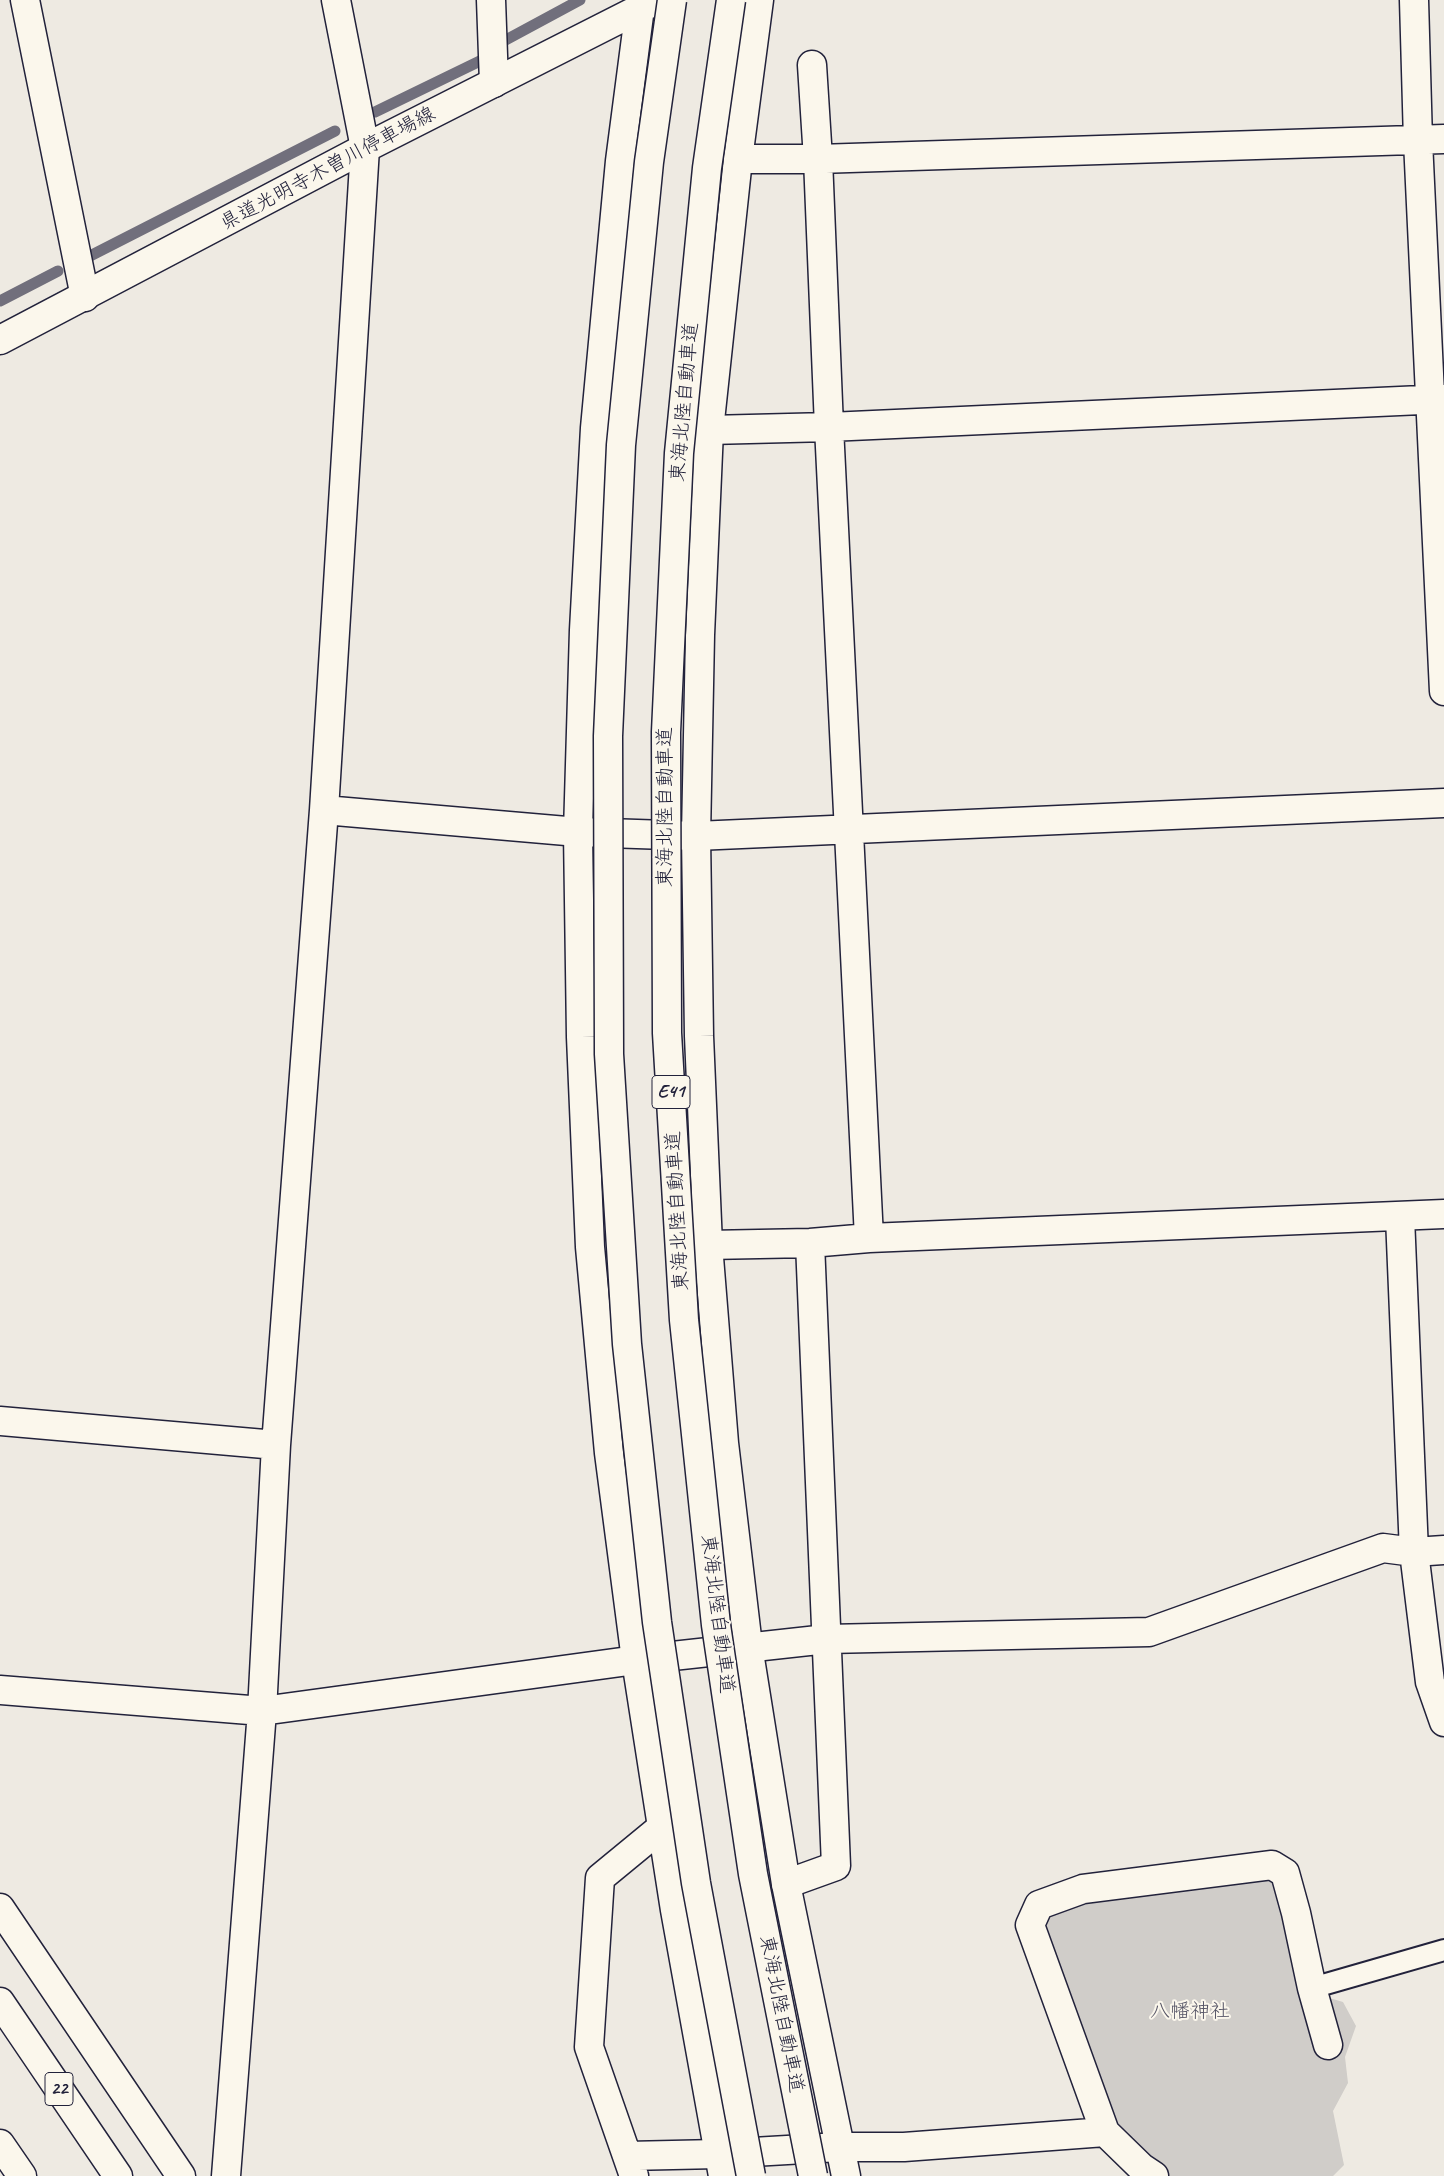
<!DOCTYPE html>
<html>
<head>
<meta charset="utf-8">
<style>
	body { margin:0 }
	canvas { display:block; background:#eeeae2 }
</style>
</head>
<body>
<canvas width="1444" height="2176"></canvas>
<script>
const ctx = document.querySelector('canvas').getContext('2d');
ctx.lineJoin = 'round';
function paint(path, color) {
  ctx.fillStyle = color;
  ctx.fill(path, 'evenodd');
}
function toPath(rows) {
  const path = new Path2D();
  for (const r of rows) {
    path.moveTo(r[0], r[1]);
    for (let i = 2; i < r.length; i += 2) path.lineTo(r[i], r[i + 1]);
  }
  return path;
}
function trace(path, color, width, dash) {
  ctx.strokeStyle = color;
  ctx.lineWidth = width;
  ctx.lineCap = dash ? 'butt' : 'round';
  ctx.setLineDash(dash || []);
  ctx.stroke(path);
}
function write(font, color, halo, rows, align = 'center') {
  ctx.font = font + ' Caveat,"Klee One",sans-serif';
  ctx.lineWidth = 4;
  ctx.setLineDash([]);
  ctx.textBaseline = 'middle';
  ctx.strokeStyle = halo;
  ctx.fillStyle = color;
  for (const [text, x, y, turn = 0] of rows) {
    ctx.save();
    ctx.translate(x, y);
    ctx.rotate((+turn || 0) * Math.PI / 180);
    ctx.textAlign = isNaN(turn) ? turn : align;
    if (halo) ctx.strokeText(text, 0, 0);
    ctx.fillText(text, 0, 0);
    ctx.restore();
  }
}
const green = toPath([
	[1285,1873,1309,1992,1343,2002,1356,2026,1345,2057,1348,2083,1333,2111,1344,2165,1333,2176,1168,2176,1161,2166,1105,2132,1037,1902]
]);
const stream = toPath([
	[502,42,580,0],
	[375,112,482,60],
	[90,256,335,131],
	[0,301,58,271]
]);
const lane = toPath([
	[1312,1988,1444,1950]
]);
const street = toPath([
	[25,0,85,297],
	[491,0,494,83],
	[1414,0,1418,141,1444,691],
	[812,65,818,159,829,427,869,1238],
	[738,159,818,159,1444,139],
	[709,430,829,427,1444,399],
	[324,810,578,832,696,836,1444,803],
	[1400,1217,1414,1552,1430,1682,1444,1722],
	[708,1245,810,1243,869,1238,1444,1214],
	[0,1421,276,1445],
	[0,1690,262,1711,636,1660,827,1639,1149,1632,1383,1548,1414,1552,1444,1550],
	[786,1884,836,1866,810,1243],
	[0,1908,181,2176],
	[627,2156,718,2154,839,2147,904,2147,1105,2132],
	[226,2176,262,1711,276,1445,324,810,365,148,336,0],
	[634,2176,589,2047,600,1878,662,1827],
	[1154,2176,1142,2168,1105,2132,1030,1925,1039,1905,1083,1889,1272,1865,1285,1873,1296,1913,1312,1988,1328,2045]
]);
const secondary = toPath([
	[641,0,620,161,595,428,584,630,578,832,581,1037,590,1247,609,1453,636,1660,675,1910,723,2176],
	[759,0,738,159,709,430,700,635,696,836,699,1036,708,1245,724,1443,748,1646,786,1884,846,2176],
	[0,340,365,148,651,3]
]);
const highway = toPath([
	[0,2002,118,2176],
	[0,2144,22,2176]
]);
const highwayBridge = toPath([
	[672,0,649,162,621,445,608,736,609,1054,627,1344,657,1622,696,1883,751,2176],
	[731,0,707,168,679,453,666,732,667,1033,684,1320,716,1625,753,1874,813,2176]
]);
const shields = [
	[671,1092,38],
	[59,2089,28]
];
const shieldNames = [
	["E41",671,1092],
	["22",59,2089]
];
const streetNames = [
	["県道光明寺木曽川停車場線",328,169,-28],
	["東海北陸自動車道",685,402,-85],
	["東海北陸自動車道",666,807,-90],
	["東海北陸自動車道",678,1211,-93],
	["東海北陸自動車道",717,1614,83],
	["東海北陸自動車道",781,2014,79]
];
const parkNames = [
	["八幡神社",1190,2012]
];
paint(green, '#d0cdc9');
trace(stream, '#716f7c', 11);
trace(lane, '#22223b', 24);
trace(street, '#22223b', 31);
trace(secondary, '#22223b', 31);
trace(highway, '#22223b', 31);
trace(lane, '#fbf7ec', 20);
trace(street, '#fbf7ec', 28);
trace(secondary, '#fbf7ec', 28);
trace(highway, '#fbf7ec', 28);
trace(highwayBridge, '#22223b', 31, []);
trace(highwayBridge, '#fbf7ec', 28);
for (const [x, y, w] of shields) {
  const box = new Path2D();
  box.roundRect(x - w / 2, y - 16.5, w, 33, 4);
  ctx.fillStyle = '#fbf7ec';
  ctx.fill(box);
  trace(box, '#22223b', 1);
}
write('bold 19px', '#22223b', null, shieldNames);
write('20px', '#22223b', '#fbf7ec', streetNames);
write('20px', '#565566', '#fbf7ec', parkNames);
</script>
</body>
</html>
